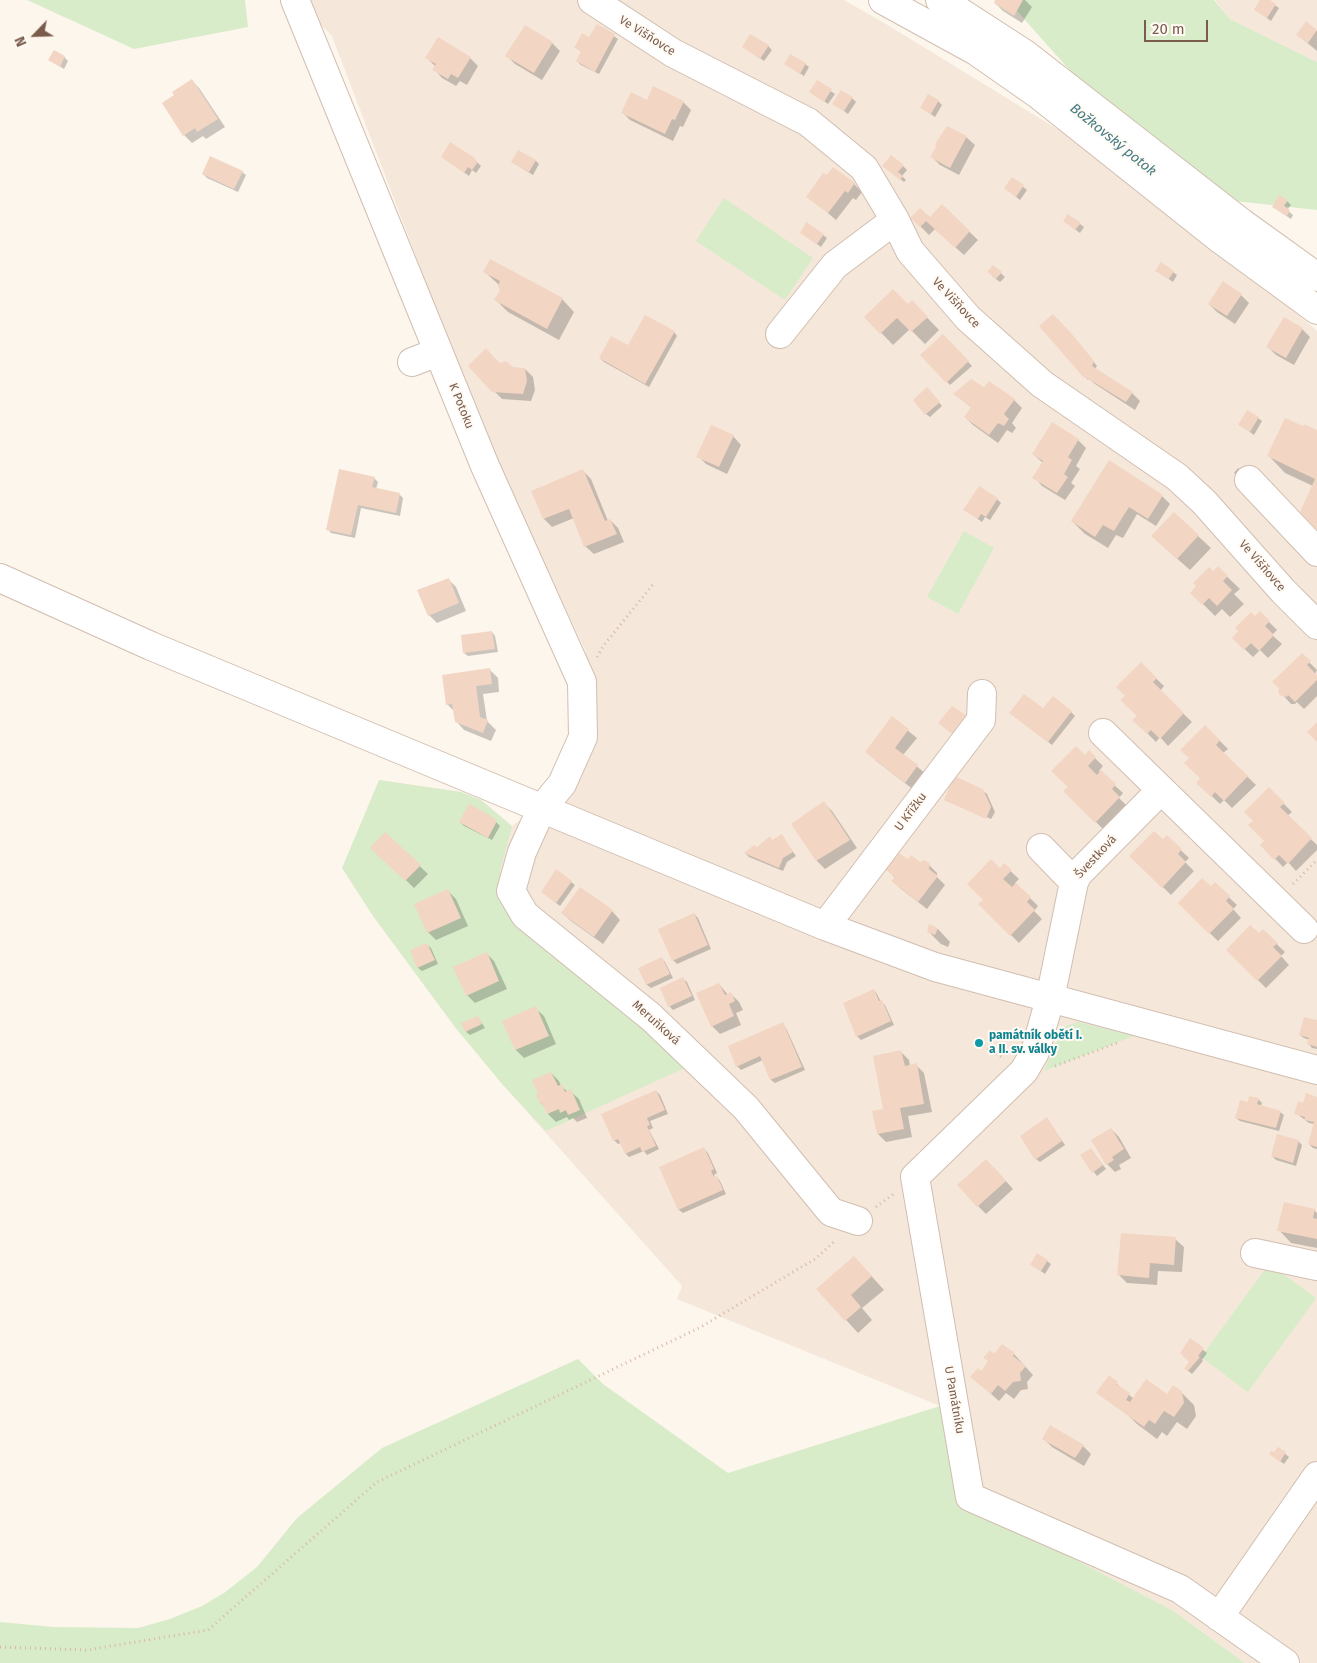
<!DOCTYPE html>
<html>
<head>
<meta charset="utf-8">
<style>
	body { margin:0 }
	#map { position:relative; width:1317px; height:1663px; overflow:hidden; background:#fdf6ec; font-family:"Fira Sans",sans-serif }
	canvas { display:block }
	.north { position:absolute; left:10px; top:10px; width:50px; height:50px; -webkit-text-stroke:4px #fffaf3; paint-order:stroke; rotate:246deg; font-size:14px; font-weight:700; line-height:20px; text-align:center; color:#7a5c4d }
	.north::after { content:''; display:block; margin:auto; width:18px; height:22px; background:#7a5c4d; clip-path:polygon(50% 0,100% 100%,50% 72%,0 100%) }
	.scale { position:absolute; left:1144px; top:20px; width:64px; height:22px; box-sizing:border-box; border:2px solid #7a5c4d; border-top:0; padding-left:6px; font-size:15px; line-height:18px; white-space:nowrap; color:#7a5c4d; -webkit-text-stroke:4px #fffaf3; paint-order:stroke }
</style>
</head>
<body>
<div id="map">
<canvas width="1317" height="1663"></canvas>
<div class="north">N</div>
<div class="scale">20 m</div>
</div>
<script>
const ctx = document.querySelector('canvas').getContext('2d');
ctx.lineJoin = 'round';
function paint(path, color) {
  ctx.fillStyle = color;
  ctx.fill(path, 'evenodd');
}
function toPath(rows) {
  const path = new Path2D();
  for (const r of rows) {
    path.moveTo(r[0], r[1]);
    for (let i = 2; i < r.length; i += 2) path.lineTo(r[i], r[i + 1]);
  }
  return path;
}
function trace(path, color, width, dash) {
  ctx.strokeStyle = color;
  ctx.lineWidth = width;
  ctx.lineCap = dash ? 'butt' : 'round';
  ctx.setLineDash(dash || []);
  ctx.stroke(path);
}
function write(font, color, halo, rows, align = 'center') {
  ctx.font = font + ' "Fira Sans",sans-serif';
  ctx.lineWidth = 4;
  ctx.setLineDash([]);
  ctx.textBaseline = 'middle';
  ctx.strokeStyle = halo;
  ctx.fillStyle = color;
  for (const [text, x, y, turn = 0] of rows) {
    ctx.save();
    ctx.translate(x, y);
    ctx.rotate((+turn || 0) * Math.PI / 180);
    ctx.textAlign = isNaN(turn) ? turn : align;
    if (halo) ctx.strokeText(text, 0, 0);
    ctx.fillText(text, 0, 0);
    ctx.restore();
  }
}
const residential = toPath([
	[296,0,844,0,886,24,1137,178,1317,331,1317,1663,1245,1663,1172,1610,965,1502,940,1406,677,1299,682,1286,503,1085,455,1027,373,916,379,780,461,792,481,800,512,826,570,784,586,652,479,422,332,36],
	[1215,0,1317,0,1317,62,1230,19]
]);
const green = toPath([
	[27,0,245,0,248,27,134,49],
	[996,0,1214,0,1230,19,1317,62,1317,210,1181,195,1016,10],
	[724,198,813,258,785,300,696,241],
	[964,531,994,548,958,614,927,597],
	[379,780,461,792,481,800,512,826,500,871,501,898,509,917,518,929,576,971,643,1025,687,1067,546,1131,503,1085,455,1027,373,916,342,868],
	[1078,1022,1134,1036,1044,1071,1052,1051,1066,1026],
	[1269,1264,1316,1298,1248,1392,1201,1357],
	[578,1359,603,1384,728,1473,940,1406,965,1502,1172,1610,1245,1663,0,1663,0,1622,53,1627,138,1628,170,1619,202,1606,224,1593,257,1567,297,1518,382,1448]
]);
const shadow = toPath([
	[997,0,1025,0,1032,7,1022,23,1003,11,995,3],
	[1261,0,1267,0,1279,8,1271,21,1255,9],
	[1306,23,1317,31,1317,51,1298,35],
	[597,25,618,39,599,74,581,65,577,61,582,52,576,48,590,39],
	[552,43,560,51,542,80,515,64,507,56],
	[768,46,772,50,764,61,744,47],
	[64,57,68,61,64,69,50,60],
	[427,58,470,58,478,66,467,85,460,81,456,86,442,78,434,69,435,66],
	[785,64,805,64,809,67,804,76],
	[191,80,199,88,225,127,206,139,203,136,192,143,184,135],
	[817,82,835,94,828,104,811,92],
	[852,98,856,102,848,114,833,103],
	[938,101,942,105,935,117,922,108],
	[647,102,683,102,691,110,683,127,680,126,673,141,630,120,622,112],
	[947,127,966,137,975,145,959,175,940,165,932,157],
	[443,157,474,159,481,166,476,173,472,170,469,176],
	[536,161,539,164,533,175,512,162],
	[903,166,907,170,902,176,906,180,904,182,888,169],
	[242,172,246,175,238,192,207,178,203,174],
	[1012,178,1027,190,1020,200,1005,188],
	[854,184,862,192,856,200,853,198,836,220,808,196],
	[1287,201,1291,205,1287,210,1293,215,1291,219,1273,207],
	[942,206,978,240,964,255,935,229,929,235,912,218,930,219],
	[1068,224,1080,224,1084,227,1080,233],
	[801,233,823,235,827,238,821,247],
	[1162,264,1177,275,1173,282,1157,271],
	[994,267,1005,277,1000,282,992,276],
	[485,272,562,299,574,312,559,340,508,312,496,300,501,291,499,285],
	[1241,295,1249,303,1235,324,1217,312,1209,304],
	[912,302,939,330,925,344,910,329,893,345,866,317,908,305],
	[1041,326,1074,338,1097,366,1095,369,1132,393,1140,401,1135,410,1095,384,1089,379,1088,380],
	[1302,329,1310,337,1294,365,1276,355,1268,347],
	[674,332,677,336,649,387,604,362,600,358,628,347],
	[943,335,972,366,950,385,922,355],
	[494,358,500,364,512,369,525,369,533,377,535,390,531,401,502,399,469,366],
	[984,389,1014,400,1022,408,1012,423,1016,428,1012,433,1007,430,998,443,973,425,965,417,972,408,955,394],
	[931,393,942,406,930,417,926,414],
	[1258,418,1262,421,1254,435,1240,425],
	[1304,428,1317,431,1317,528,1313,486,1285,473,1269,456],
	[733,436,741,445,727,474,706,464,698,456],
	[1078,440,1086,448,1076,466,1080,469,1071,483,1075,486,1065,500,1042,486,1034,477,1043,463,1033,454],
	[1238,468,1253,482,1248,486,1234,473],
	[583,471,591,479,608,521,610,520,618,528,624,542,594,554,585,546,574,518,552,527,544,519,532,491],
	[374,478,378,482,376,489,400,495,403,498,400,516,361,508,355,538,331,533,328,529],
	[1162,496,1170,504,1156,526,1137,514,1123,538,1116,535,1108,548,1085,534,1072,521],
	[997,499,1001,503,990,520,985,517,982,522,965,510],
	[1174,514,1211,548,1190,570,1165,548],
	[1218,568,1240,589,1234,594,1244,604,1230,617,1222,609,1215,616,1192,593],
	[448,579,456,587,466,611,437,623,429,615],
	[1260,613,1277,630,1272,635,1282,644,1268,658,1260,650,1253,657,1233,638],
	[492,632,495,636,498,652,468,656,464,653],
	[1302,655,1317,670,1315,674,1317,676,1317,696,1304,709,1297,702,1295,704,1291,704,1280,692],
	[1141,664,1164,686,1160,691,1192,722,1168,746,1160,737,1156,742,1134,720,1138,716,1126,696],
	[490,670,498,678,499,692,483,694,487,721,496,730,491,741,464,730,456,721,455,712,447,704],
	[1044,710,1071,712,1075,716,1052,745,1014,716],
	[892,718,917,738,903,755,926,774,914,790,875,760],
	[1205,726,1228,749,1223,753,1256,785,1232,808,1224,800,1220,804,1198,783,1202,778,1190,759],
	[1089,752,1103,766,1099,771,1123,793,1119,798,1127,806,1104,830,1065,791,1069,787,1085,756],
	[1269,789,1292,812,1287,816,1317,845,1317,850,1296,871,1288,862,1283,867,1262,845,1266,841,1254,821],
	[982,790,987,794,995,812,991,819,948,800,948,802,945,800],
	[824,803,832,811,857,848,825,869,817,861,793,825],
	[460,822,496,822,500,826,492,840,464,826],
	[385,833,428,874,414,888,372,847],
	[781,835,796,856,787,862,783,871,749,857,745,853,773,841],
	[1167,837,1189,858,1185,862,1194,871,1171,895,1131,856,1163,841],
	[908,861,929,865,937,873,937,877,945,885,927,909,901,889,893,881,895,878,888,870],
	[1004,865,1019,879,1015,883,1038,906,1034,911,1042,919,1019,943,980,904,984,900,1000,869],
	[557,871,575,885,560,906,546,895],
	[1215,884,1237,905,1233,909,1241,918,1218,941,1179,903,1211,888],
	[580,888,612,911,620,920,603,944,571,921,562,913],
	[448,891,456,899,468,926,436,940,428,932],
	[694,914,698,918,711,949,677,964,673,960],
	[930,926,938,929,950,942,948,947,941,944,928,931],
	[1263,931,1285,952,1281,956,1289,965,1266,988,1227,950,1259,935],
	[427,945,431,948,438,964,422,971,418,968,411,951],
	[486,953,494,961,507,989,475,1003,467,995],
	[662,958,665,962,673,978,651,988,647,985,640,968],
	[683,979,687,982,695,1000,673,1010,669,1006],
	[719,984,728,995,731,994,739,1002,743,1010,736,1013,741,1025,720,1034,712,1026],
	[874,990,877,994,881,1002,885,1005,894,1025,861,1040,857,1036],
	[535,1008,544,1016,556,1044,524,1058,516,1050,504,1022],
	[478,1017,485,1028,470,1035,466,1032],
	[1317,1022,1317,1049,1312,1048,1309,1044,1310,1040,1304,1038,1300,1035],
	[782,1024,786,1028,805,1070,775,1083,771,1080,763,1060,741,1070,737,1066],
	[901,1052,909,1060,910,1066,916,1065,924,1073,932,1112,908,1116,912,1137,886,1142,878,1134,874,1112,884,1110],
	[551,1073,559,1081,561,1086,568,1092,570,1091,579,1099,587,1118,577,1122,573,1118,569,1120,567,1117,556,1122,548,1114,546,1108,541,1103],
	[656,1091,660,1095,668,1114,650,1121,653,1128,649,1130,659,1149,647,1155,644,1151,629,1157,626,1154,621,1143,618,1144,614,1140],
	[1317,1098,1317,1149,1313,1148,1309,1144,1315,1124,1309,1123,1296,1113,1304,1104],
	[1258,1099,1262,1103,1261,1106,1280,1112,1284,1115,1279,1131,1240,1121,1236,1118,1249,1103],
	[1047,1119,1065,1145,1040,1162,1036,1159],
	[1111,1129,1119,1137,1131,1158,1119,1165,1121,1169,1115,1172,1107,1164],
	[1298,1141,1302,1145,1296,1166,1276,1160,1272,1156],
	[704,1149,708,1153,717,1173,714,1175,715,1178,717,1177,720,1181,726,1194,683,1213,679,1210,661,1168],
	[1094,1153,1106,1169,1097,1176,1082,1156],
	[994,1168,1013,1189,986,1214,978,1206],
	[1314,1210,1317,1213,1317,1248,1291,1243,1279,1230],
	[1175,1239,1184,1247,1182,1272,1158,1271,1157,1285,1127,1283,1119,1275],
	[1047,1261,1051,1264,1045,1274,1032,1265],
	[866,1270,884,1290,862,1308,872,1320,858,1333,818,1289],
	[1190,1340,1207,1353,1202,1360,1203,1361,1192,1374,1186,1369,1190,1362],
	[1014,1354,1033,1375,1027,1382,1028,1389,1021,1390,1014,1399,1006,1393,999,1401,972,1377,981,1372,994,1356],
	[1109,1377,1134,1399,1167,1395,1181,1392,1194,1405,1196,1416,1187,1429,1177,1422,1167,1436,1162,1432,1157,1439,1137,1424,1125,1412],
	[1044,1439,1083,1446,1091,1454,1084,1466,1052,1447],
	[1278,1448,1289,1457,1284,1464,1270,1454,1274,1454]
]);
const building = toPath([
	[995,0,1023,0,1014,16,994,3],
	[1260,0,1270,0,1276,4,1267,18,1254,10],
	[1306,21,1317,30,1308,43,1296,35],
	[597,24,615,34,595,72,576,61,581,51,574,48,582,33,589,37],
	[525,25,553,42,534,73,505,56],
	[750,34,769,45,760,59,742,47],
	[438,37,471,57,458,78,451,74,448,79,432,70,436,64,425,58],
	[54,50,65,56,60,67,48,60],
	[790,54,806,63,800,74,784,64],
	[192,79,218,119,197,132,195,128,183,136,162,103,174,95,172,92],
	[817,80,832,89,824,102,809,92],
	[653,86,684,101,675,120,672,119,665,134,621,113,631,92,647,100],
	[841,90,853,97,844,111,832,104],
	[928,94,939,100,931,114,920,108],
	[947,126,967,136,950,168,930,157,936,147,935,144],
	[450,142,475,158,474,159,478,162,472,170,468,167,464,173,441,157],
	[518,150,536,160,529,172,511,162],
	[891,155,904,165,898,172,903,176,900,180,882,166],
	[210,156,243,171,234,189,202,174],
	[833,167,855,183,848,193,845,191,828,213,806,197,823,173,827,175],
	[1012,177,1024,185,1016,197,1004,188],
	[1279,195,1288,200,1284,206,1290,210,1287,216,1272,207],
	[942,204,970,231,955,248,926,221,920,227,910,218,920,208,930,217],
	[1068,214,1081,223,1075,230,1063,221],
	[806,222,824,234,817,244,800,233],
	[490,259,563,298,547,329,494,300,500,290,498,286,500,281,483,272],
	[1161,262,1174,271,1169,279,1155,271],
	[993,265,1002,272,996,279,987,272],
	[1223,281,1242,294,1227,316,1208,304],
	[893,289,908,304,912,300,928,317,911,332,897,318,880,334,864,317],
	[1053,314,1071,333,1094,361,1092,366,1133,392,1126,402,1085,377,1084,378,1039,326],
	[645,315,675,331,645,384,599,358,611,336,628,345],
	[1284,317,1303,328,1286,358,1266,347],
	[943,334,969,361,946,383,920,355],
	[486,348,499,363,506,361,513,367,525,368,527,381,523,394,492,392,468,366],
	[971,379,984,387,989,381,1015,399,1004,414,1009,419,1004,426,998,423,989,435,964,417,971,407,953,394],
	[927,387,940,402,925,415,913,400],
	[1247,410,1259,417,1250,432,1238,425],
	[1285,418,1303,426,1304,424,1317,430,1317,530,1300,512,1315,479,1267,456],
	[1052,422,1079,439,1068,457,1072,460,1064,474,1068,477,1057,493,1032,478,1043,461,1032,454],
	[711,425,734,435,719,467,696,457],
	[1109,460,1163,495,1148,519,1129,507,1114,531,1103,525,1095,537,1071,521],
	[339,469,375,477,372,487,400,493,396,513,358,505,351,535,326,530],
	[583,469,605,521,610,519,617,534,584,547,569,509,543,519,531,491],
	[979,486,998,498,986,517,981,514,978,519,963,510],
	[1174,512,1199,535,1177,559,1151,536],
	[1218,566,1228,576,1223,581,1232,590,1217,606,1209,598,1202,605,1190,593,1196,586,1193,583,1209,567,1213,571],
	[449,578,459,603,428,616,417,590],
	[1260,611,1270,621,1265,626,1274,635,1259,651,1251,643,1244,650,1232,638,1238,631,1235,628,1251,612,1255,616],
	[492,631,495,649,463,653,461,635],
	[1302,653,1311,661,1307,665,1317,675,1317,680,1295,702,1288,695,1287,697,1281,696,1278,693,1279,688,1272,682],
	[1141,662,1157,678,1153,682,1184,713,1160,739,1151,730,1147,734,1132,720,1137,716,1120,700,1125,696,1116,687],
	[490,668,492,684,476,686,480,717,488,720,483,733,455,722,452,704,446,705,442,675],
	[1024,694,1043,708,1053,696,1072,711,1048,742,1009,713],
	[952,706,970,718,956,737,938,723],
	[892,716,909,729,895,748,918,765,905,783,865,752],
	[1317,722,1317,742,1307,732],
	[1205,725,1220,740,1216,745,1248,776,1224,801,1215,792,1211,797,1196,783,1200,778,1184,763,1189,758,1180,750],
	[1076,746,1085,755,1089,750,1096,757,1088,766,1097,775,1101,770,1116,784,1112,789,1120,797,1095,823,1063,791,1068,787,1051,771],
	[954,776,983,789,991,807,986,819,944,800],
	[1269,787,1285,803,1280,807,1312,838,1288,864,1279,855,1274,860,1260,845,1264,841,1248,825,1253,821,1244,812],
	[824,801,850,840,816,861,791,824],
	[469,804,488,814,497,821,488,838,459,822],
	[1154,831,1163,839,1167,835,1182,849,1178,854,1186,862,1162,888,1129,856],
	[385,832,421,865,405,881,370,848],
	[782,834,793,852,783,858,779,868,744,853,754,845,757,847,770,836,772,840],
	[899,853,908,859,911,855,920,862,925,860,930,864,929,869,938,876,918,902,891,881,895,877,886,870],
	[991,859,1000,868,1004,863,1012,870,1003,879,1012,887,1016,883,1031,897,1027,902,1035,910,1010,936,978,904,983,900,967,884],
	[556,869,572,881,556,903,541,892],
	[1202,878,1211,886,1215,882,1230,896,1226,901,1234,909,1209,934,1178,903],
	[580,887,613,910,594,937,561,913],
	[448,889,461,918,427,933,414,904],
	[694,913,708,945,672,961,658,929],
	[929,924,938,928,935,935,927,932],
	[1250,925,1259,933,1263,929,1278,943,1273,947,1282,956,1257,981,1226,950],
	[427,943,435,960,417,968,410,950],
	[487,952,499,981,466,996,453,967],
	[662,957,670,974,646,985,638,968],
	[683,977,692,996,668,1007,660,988],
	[719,983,725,995,731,992,735,1001,729,1004,734,1016,711,1027,696,993],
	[874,989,879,1001,882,1000,891,1021,856,1037,843,1003],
	[536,1006,549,1036,515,1050,502,1021],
	[478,1016,482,1024,465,1032,461,1023],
	[1304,1017,1317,1020,1317,1047,1307,1044,1309,1038,1299,1035],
	[783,1022,802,1067,770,1080,760,1056,736,1067,728,1046],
	[901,1050,905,1066,917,1063,924,1104,900,1108,904,1129,877,1134,872,1111,883,1109,873,1056],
	[551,1072,558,1086,562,1084,565,1092,571,1089,580,1110,568,1115,566,1110,560,1113,559,1109,547,1114,542,1103,540,1104,536,1095,538,1094,532,1080],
	[656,1090,665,1110,647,1118,650,1125,647,1126,656,1146,642,1152,640,1147,625,1154,618,1139,613,1141,601,1114],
	[1306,1093,1317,1097,1317,1147,1308,1144,1314,1122,1304,1120,1305,1117,1294,1114,1298,1101,1303,1103],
	[1249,1096,1259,1098,1257,1104,1281,1111,1276,1128,1235,1118,1240,1100,1248,1102],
	[1047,1117,1062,1141,1035,1160,1020,1136],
	[1111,1128,1124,1149,1112,1157,1114,1160,1106,1165,1091,1140],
	[1277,1134,1299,1140,1293,1163,1271,1156],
	[704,1147,714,1169,711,1171,714,1177,717,1176,723,1190,678,1210,659,1167],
	[1091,1148,1103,1165,1092,1173,1080,1155],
	[986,1159,1006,1181,977,1207,957,1185],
	[1284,1202,1315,1209,1313,1218,1317,1219,1317,1239,1277,1231],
	[1121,1233,1176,1237,1174,1265,1150,1263,1149,1278,1117,1275],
	[1037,1253,1048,1260,1041,1271,1030,1265],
	[854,1256,872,1276,851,1295,861,1307,845,1321,816,1289],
	[1190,1338,1204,1348,1198,1356,1200,1357,1188,1371,1184,1369,1189,1362,1180,1353],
	[1002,1344,1015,1353,1013,1356,1026,1366,1020,1373,1021,1381,1013,1382,1005,1391,998,1385,991,1394,970,1377,978,1368,981,1371,988,1361,983,1358,990,1350,994,1354],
	[1109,1375,1118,1382,1116,1384,1130,1393,1126,1400,1130,1402,1146,1379,1167,1394,1173,1385,1182,1391,1184,1403,1174,1417,1164,1411,1155,1424,1149,1420,1144,1427,1096,1393],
	[1050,1425,1084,1445,1075,1458,1042,1439],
	[1278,1447,1286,1452,1280,1462,1269,1454,1271,1451,1274,1452]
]);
const path = toPath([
	[597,657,604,645,655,582],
	[1293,884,1317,860],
	[979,1043,1003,1058],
	[1055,1066,1120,1042],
	[876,1207,895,1193],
	[0,1647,87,1650,208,1630,377,1482,699,1328,815,1259,836,1240]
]);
const minor = toPath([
	[295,0,485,466,582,682,583,737,562,784,542,808,522,852,511,891,525,915,651,1017,746,1108,831,1212,858,1221],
	[592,0,673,53,808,122,864,168,895,220,910,251,968,318,1042,384,1177,477,1204,502,1283,591,1317,625],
	[883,0,976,51,1039,95,1220,239,1317,310],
	[940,0,957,10,1025,54,1242,223,1317,277],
	[780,334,835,265,895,220],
	[412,362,438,352],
	[1249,480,1317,552],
	[0,578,151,646,825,926,935,967,1317,1070],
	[1103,733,1304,929],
	[1161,790,1078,874,1074,882,1050,999,1035,1052,1024,1071,915,1177,970,1497,1180,1589,1285,1663],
	[1041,848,1074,882],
	[825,926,981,720,982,694],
	[1255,1253,1317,1266],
	[1219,1617,1317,1476]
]);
const markers = [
	[979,1043,5,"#0f9aa8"]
];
const streetNames = [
	["Ve Višňovce",647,36,32],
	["Ve Višňovce",956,303,47],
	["K Potoku",461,406,68],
	["Ve Višňovce",1262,566,49],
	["U Křížku",911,812,-53],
	["Švestková",1096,857,-47],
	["Meruňková",656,1023,42],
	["U Památníku",954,1400,80]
];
const cultureNames = [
	["památník obětí I.",989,1036],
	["a II. sv. války",989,1050]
];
const waterNames = [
	["Božkovský potok",1113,140,39]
];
paint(residential, '#f5e8da');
paint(green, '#d8ecc9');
paint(shadow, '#0003');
paint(building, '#f3d5c3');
trace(minor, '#d1beb0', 30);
trace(path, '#d9b8a5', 3, [1, 4]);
trace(minor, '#fff', 28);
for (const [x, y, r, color] of markers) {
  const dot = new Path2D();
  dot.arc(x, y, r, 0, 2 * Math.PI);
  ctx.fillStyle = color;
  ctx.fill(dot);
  trace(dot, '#fffaf3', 2);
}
write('12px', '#7a5c4d', '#fffaf3', streetNames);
write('bold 12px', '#0d838f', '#fffaf3', cultureNames, 'left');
write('italic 14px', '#437c86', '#fffaf3', waterNames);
</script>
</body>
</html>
